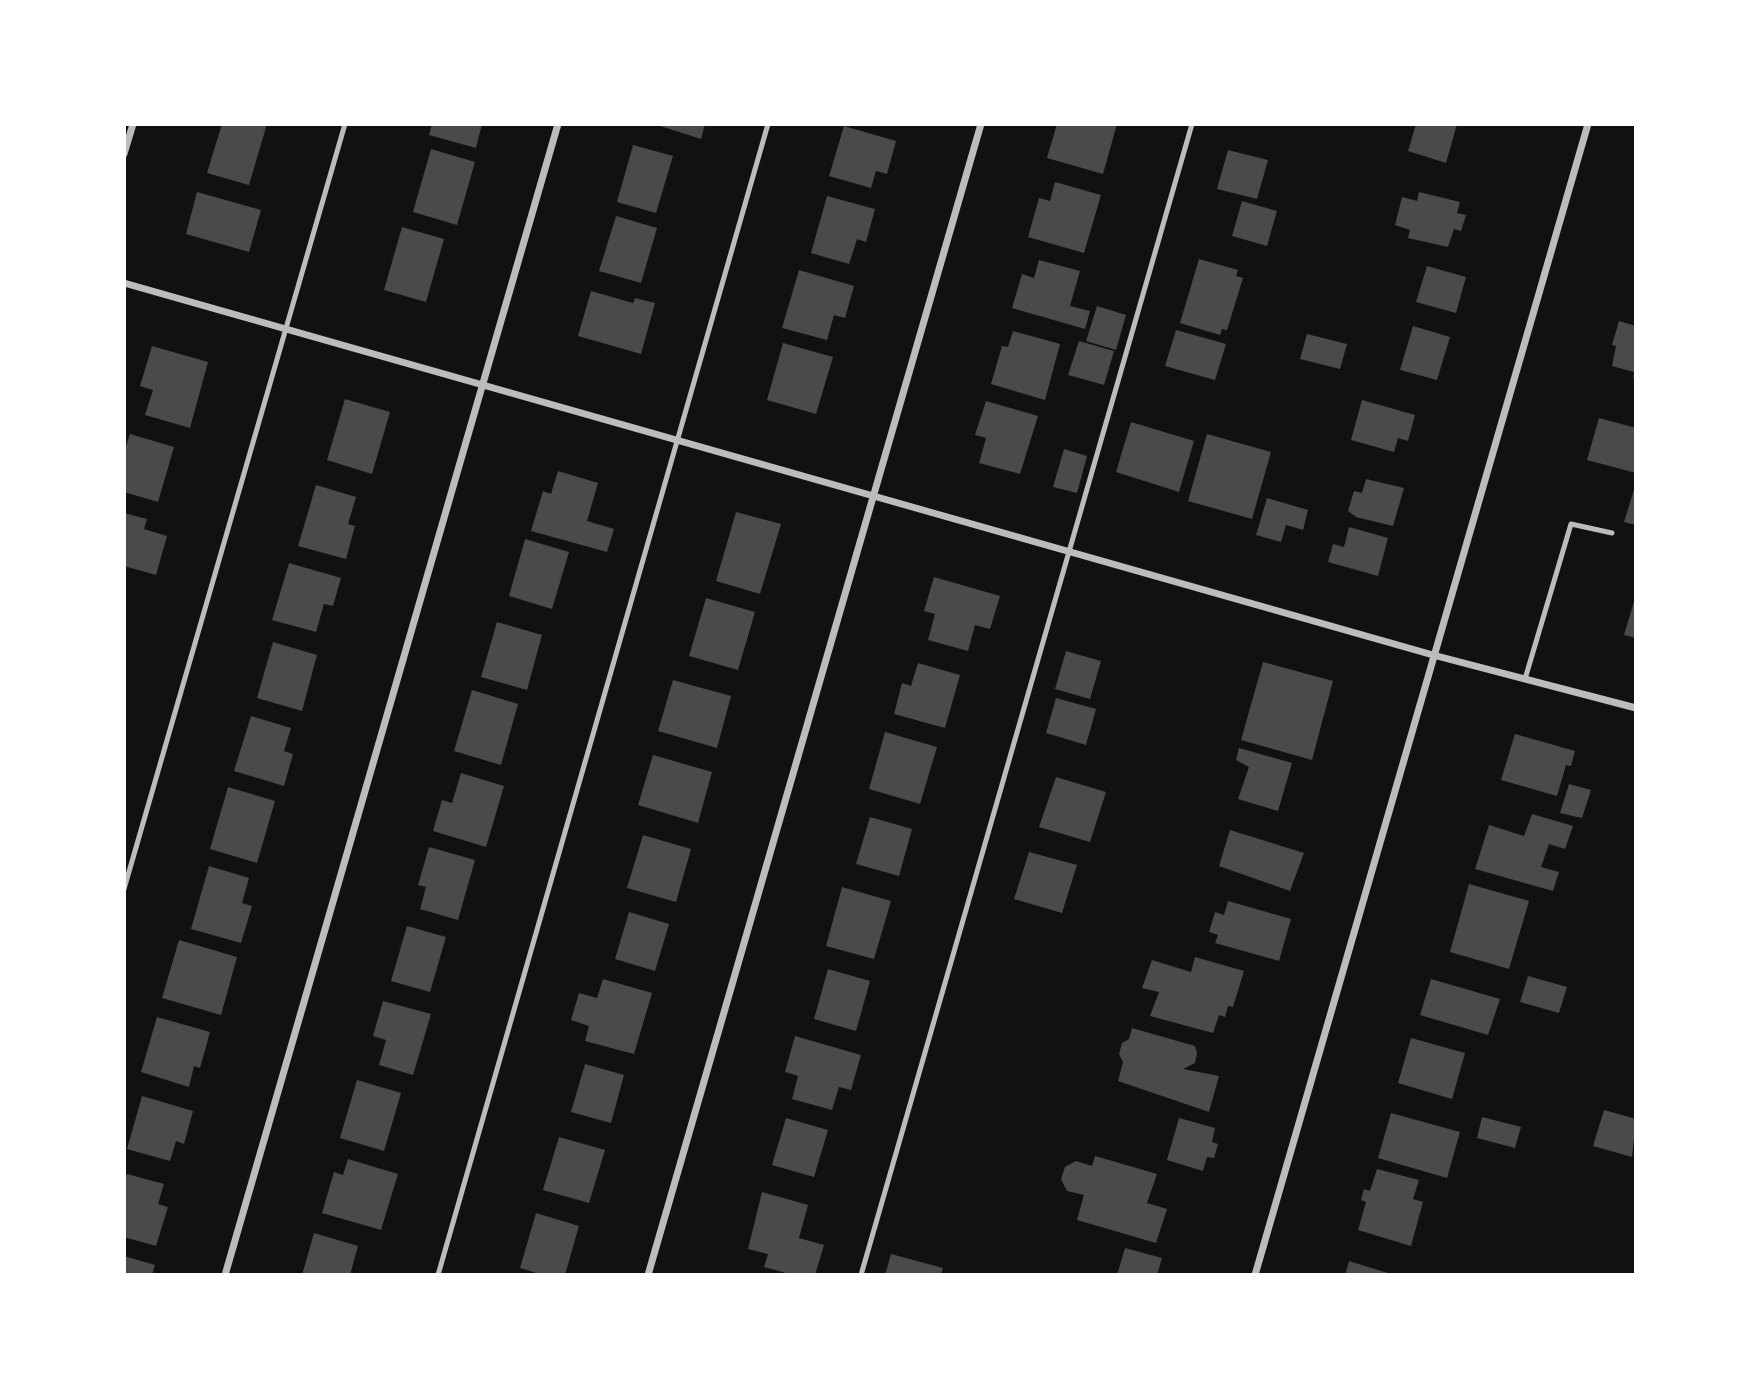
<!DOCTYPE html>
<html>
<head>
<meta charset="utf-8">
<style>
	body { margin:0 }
	#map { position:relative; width:1760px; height:1399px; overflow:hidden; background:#111; font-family:Figtree,sans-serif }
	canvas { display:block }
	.frame { position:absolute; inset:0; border:126px solid #fff; pointer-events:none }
</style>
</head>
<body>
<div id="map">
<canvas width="1760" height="1399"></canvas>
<div class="frame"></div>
</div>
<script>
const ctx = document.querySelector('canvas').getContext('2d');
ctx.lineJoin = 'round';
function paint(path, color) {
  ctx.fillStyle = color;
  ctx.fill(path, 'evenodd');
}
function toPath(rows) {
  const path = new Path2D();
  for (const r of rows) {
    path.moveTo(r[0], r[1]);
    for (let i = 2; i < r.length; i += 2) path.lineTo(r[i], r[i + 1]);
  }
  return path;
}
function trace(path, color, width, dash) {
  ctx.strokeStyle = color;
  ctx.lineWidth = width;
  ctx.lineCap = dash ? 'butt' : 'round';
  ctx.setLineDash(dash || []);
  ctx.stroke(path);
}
const building = toPath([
	[222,124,267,124,249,185,207,173],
	[432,124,482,124,476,148,429,135],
	[654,124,705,124,701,139],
	[1057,124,1117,124,1103,174,1047,158],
	[1416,124,1457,124,1446,163,1408,151],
	[844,126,896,141,887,174,876,171,871,188,829,176],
	[633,145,673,156,656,213,617,202],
	[431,149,475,162,457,225,413,212],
	[1228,150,1268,160,1257,199,1217,189],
	[1055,182,1101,195,1084,253,1028,237,1039,198,1050,201],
	[197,192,261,210,249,252,186,234],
	[1419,192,1460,202,1457,213,1466,215,1461,231,1454,229,1448,247,1408,238,1410,230,1395,225,1402,197,1417,201],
	[827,196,875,209,866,242,857,239,849,264,811,253],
	[1242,201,1277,211,1267,246,1232,236],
	[616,216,657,228,641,283,599,271],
	[402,227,444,239,426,302,384,290],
	[1199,259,1238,270,1236,276,1243,278,1227,330,1222,329,1220,335,1180,323],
	[1039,260,1080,271,1070,306,1090,311,1085,329,1012,308,1022,274,1034,278],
	[1427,266,1466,277,1456,313,1416,302],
	[799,270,854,286,845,318,834,315,827,340,782,328],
	[591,291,633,303,635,298,655,303,641,354,578,336],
	[1097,306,1126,315,1116,350,1086,341],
	[1619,321,1636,326,1636,379,1633,379,1634,372,1612,366,1616,346,1612,345],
	[1413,326,1450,337,1437,380,1400,370],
	[1176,330,1226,344,1215,380,1165,366],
	[1013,331,1060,344,1045,400,991,384,1002,346,1008,347],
	[1307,334,1347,344,1340,369,1300,359],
	[1079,341,1114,351,1104,385,1068,375],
	[783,343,833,357,816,414,767,400],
	[152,346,208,362,190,428,145,415,153,390,140,386],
	[345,399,390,412,372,474,327,460],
	[1362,400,1415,415,1408,441,1398,438,1394,452,1351,440],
	[986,401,1038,416,1020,474,979,463,986,438,975,435],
	[1599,418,1636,428,1636,473,1587,460],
	[1131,422,1194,441,1179,492,1116,472],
	[130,434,174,447,158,502,124,492,124,452],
	[1207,434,1271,452,1252,519,1188,501],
	[1064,449,1087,456,1077,493,1053,487],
	[558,471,598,483,587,521,614,529,607,552,531,531,543,491,551,494],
	[1366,479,1404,488,1393,526,1356,517,1348,511,1354,491,1362,493],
	[1636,483,1636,525,1624,522],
	[316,485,356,497,348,524,355,526,346,559,298,546],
	[1267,498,1308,510,1303,530,1286,525,1281,542,1256,535],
	[736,512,781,524,760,594,716,581],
	[124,513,147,519,144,529,167,536,156,575,124,566],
	[1349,527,1388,538,1378,576,1328,562,1333,544,1344,547],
	[525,539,569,552,552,609,509,596],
	[289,563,341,578,333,606,324,604,316,632,272,620],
	[934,577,1000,596,990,629,975,625,968,651,928,640,935,614,924,611],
	[1636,595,1636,638,1624,635],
	[706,598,755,612,738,670,689,656],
	[497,622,542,635,527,690,481,677],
	[273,642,317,655,302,711,257,698],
	[1066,651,1101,661,1090,699,1055,689],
	[1263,662,1333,681,1312,760,1241,740],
	[918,663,960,675,945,728,894,714,902,683,911,686],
	[673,680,731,696,717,748,658,731],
	[472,690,518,704,501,765,454,751],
	[1056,698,1096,709,1086,745,1046,733],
	[251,716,291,728,284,751,293,754,284,786,234,771],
	[885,732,937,747,920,804,869,789],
	[1515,734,1575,751,1571,766,1566,765,1557,796,1501,780],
	[1239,748,1292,763,1278,811,1238,799,1249,767,1236,760],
	[653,755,712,772,698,823,638,805],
	[461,773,504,786,486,847,433,831,442,800,452,803],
	[1056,777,1106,792,1090,842,1039,827],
	[1569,784,1591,790,1582,818,1560,813],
	[228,787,275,801,257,863,210,849],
	[1532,814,1573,826,1565,849,1549,844,1541,867,1559,872,1553,891,1475,869,1489,825,1524,836],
	[870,817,912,829,899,876,856,864],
	[1230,830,1304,853,1290,891,1219,866],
	[643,835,691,849,676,902,627,888],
	[429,847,475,860,458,920,420,909,426,887,418,885],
	[1029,852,1077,865,1062,913,1014,899],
	[209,866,249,878,242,903,252,906,241,943,191,929],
	[1469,884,1529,901,1509,969,1450,952],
	[842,887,891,901,874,959,826,946],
	[1228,901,1291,919,1279,961,1215,943,1218,935,1209,932,1215,912,1224,915],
	[629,912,669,924,655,971,615,959],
	[407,926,446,937,430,992,391,981],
	[179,940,237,957,221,1015,162,998],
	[1195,957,1244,971,1233,1007,1228,1006,1225,1017,1219,1015,1213,1033,1150,1016,1159,992,1142,988,1152,960,1191,972],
	[828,969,870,981,856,1031,814,1019],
	[1528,976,1567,987,1559,1013,1520,1002],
	[603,979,652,993,634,1054,585,1041,589,1026,571,1020,579,993,597,998],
	[1431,979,1500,999,1488,1035,1420,1015],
	[383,1001,431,1014,413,1075,379,1065,386,1040,373,1036],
	[157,1017,210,1032,200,1068,194,1066,189,1087,141,1072],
	[1132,1028,1195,1046,1197,1053,1195,1063,1183,1069,1219,1076,1209,1112,1118,1081,1123,1062,1119,1054,1122,1043,1129,1039],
	[795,1036,861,1055,851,1090,839,1087,832,1110,792,1099,798,1076,785,1072],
	[1411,1038,1465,1053,1452,1099,1398,1083],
	[585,1064,624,1075,611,1123,571,1112],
	[357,1080,401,1093,384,1151,340,1138],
	[142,1096,193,1111,184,1144,176,1141,170,1161,127,1149],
	[1604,1110,1636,1119,1632,1157,1593,1146],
	[1391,1113,1460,1132,1447,1178,1378,1158],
	[1482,1117,1521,1127,1515,1148,1477,1138],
	[786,1118,828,1130,814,1177,772,1165],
	[1179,1118,1215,1128,1212,1142,1218,1144,1214,1158,1207,1157,1203,1171,1167,1160],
	[559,1137,605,1150,589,1203,543,1190],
	[1095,1156,1157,1174,1147,1203,1167,1209,1156,1243,1077,1220,1084,1195,1067,1191,1061,1179,1065,1167,1076,1161,1092,1166],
	[348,1159,398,1174,381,1230,322,1213,334,1172,343,1175],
	[1377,1169,1419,1180,1413,1199,1423,1202,1411,1246,1358,1230,1366,1202,1361,1200,1364,1189,1370,1191],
	[127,1174,164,1184,158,1204,168,1207,156,1246,124,1237,124,1184],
	[762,1192,808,1205,799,1238,824,1245,815,1275,793,1275,764,1267,768,1254,748,1249],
	[536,1213,579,1226,565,1275,543,1275,520,1268],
	[314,1233,358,1246,350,1275,302,1275],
	[1125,1248,1162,1258,1157,1275,1117,1275],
	[891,1254,943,1268,941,1275,885,1275],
	[124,1256,155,1265,152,1275,124,1275],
	[1349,1261,1391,1274,1391,1275,1345,1275]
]);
const service = toPath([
	[1525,679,1571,524,1612,533],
	[124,889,345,124],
	[438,1275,768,124],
	[861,1275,1192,124]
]);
const minor = toPath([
	[124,154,133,124],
	[124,283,1433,655,1636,708],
	[225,1275,558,124],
	[648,1275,981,124],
	[1255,1275,1588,124]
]);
paint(building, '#4a4a4a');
trace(service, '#bcbcbc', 5);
trace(minor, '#bcbcbc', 7);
</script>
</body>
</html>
